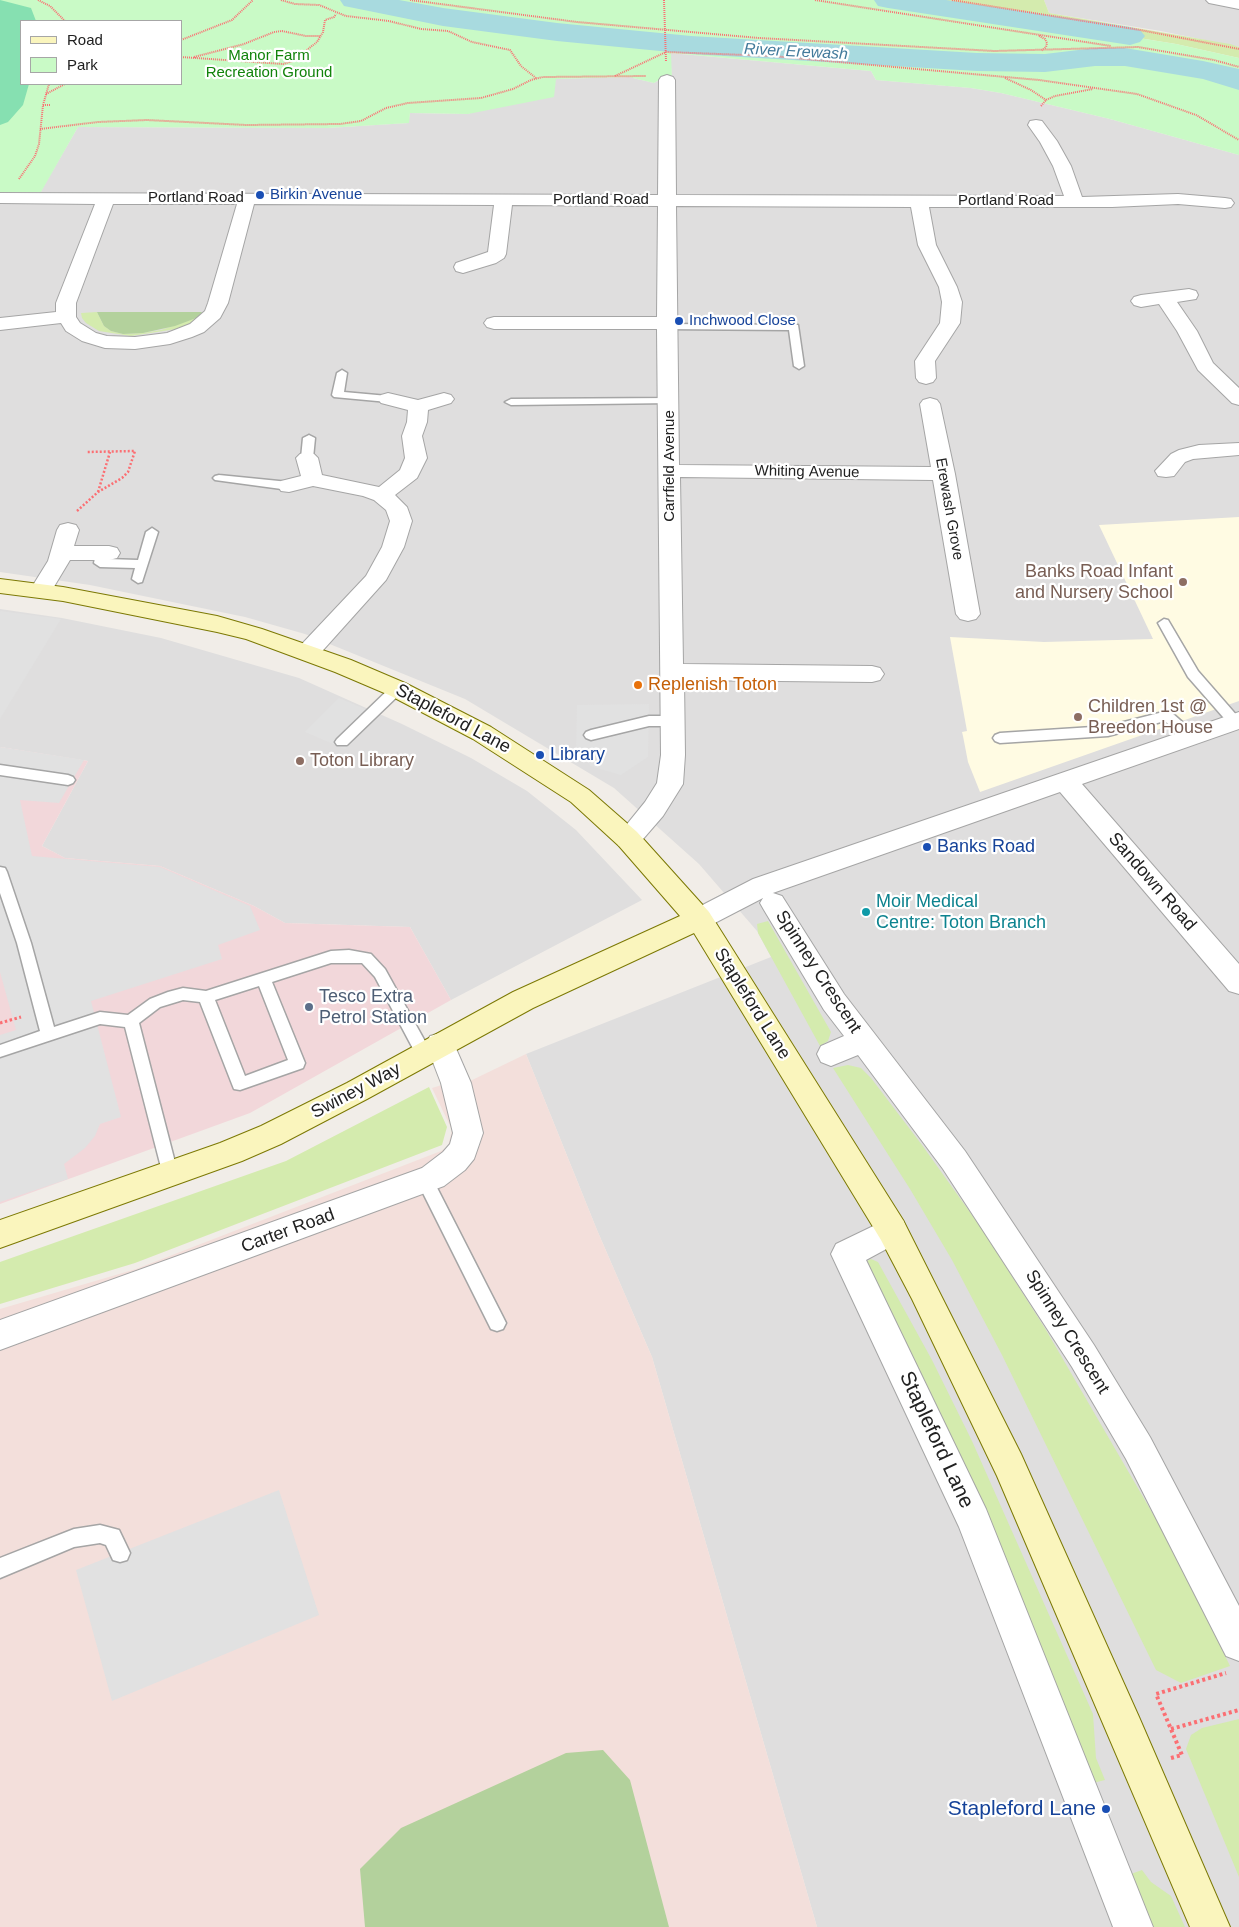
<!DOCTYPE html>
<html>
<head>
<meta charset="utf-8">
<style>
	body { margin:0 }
	#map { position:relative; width:1239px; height:1927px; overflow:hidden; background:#f1ede8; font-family:Helvetica,sans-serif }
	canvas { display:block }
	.legend { position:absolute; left:20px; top:20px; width:162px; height:65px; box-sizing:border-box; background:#fff; border:1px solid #a6a6a6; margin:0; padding:6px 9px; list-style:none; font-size:15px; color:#212121 }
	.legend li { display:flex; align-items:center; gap:10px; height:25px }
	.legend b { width:25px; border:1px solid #a6a6a6 }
</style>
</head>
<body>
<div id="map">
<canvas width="1239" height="1927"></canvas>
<ul class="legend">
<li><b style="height:6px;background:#faf5bd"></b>Road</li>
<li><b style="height:14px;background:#c9fac6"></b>Park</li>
</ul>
</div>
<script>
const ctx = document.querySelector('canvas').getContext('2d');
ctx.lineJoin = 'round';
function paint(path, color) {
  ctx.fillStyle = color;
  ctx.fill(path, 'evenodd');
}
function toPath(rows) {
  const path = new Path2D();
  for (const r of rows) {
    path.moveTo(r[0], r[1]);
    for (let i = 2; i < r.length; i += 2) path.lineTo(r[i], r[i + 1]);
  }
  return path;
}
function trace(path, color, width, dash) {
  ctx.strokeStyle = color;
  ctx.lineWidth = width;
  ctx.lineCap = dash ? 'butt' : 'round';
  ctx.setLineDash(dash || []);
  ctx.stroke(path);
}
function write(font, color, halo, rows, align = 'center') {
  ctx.font = font + ' Helvetica,sans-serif';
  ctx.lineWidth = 4.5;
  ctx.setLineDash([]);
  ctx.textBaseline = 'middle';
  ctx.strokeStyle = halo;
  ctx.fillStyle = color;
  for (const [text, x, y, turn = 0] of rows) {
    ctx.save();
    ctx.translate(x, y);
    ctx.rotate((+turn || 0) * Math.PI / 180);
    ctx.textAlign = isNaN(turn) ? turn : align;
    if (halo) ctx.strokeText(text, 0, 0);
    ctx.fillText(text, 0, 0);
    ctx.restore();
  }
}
const residential = toPath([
	[1044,0,1239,0,1239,47,1161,31,1049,13],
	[670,53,871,71,876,80,971,88,1001,93,1110,119,1239,155,1239,1927,817,1927,652,1357,597,1230,526,1054,771,957,757,931,699,864,614,788,465,699,305,634,245,617,90,585,0,572,0,192,41,191,78,127,327,128,408,123,410,113,468,114,556,79,629,77,654,83,659,80,672,80],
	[0,609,62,618,161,638,299,678,402,724,471,758,527,791,576,830,642,900,451,1000,410,927,285,923,254,906,160,866,65,858,42,846,88,761,0,747]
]);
const commercial = toPath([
	[0,747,88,761,42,846,65,858,160,866,254,906,285,923,410,927,451,1000,250,1113,0,1204]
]);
const education = toPath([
	[1239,517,1239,701,980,792,968,762,963,736,962,732,967,731,950,637,1044,642,1153,639,1099,525]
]);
const military = toPath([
	[526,1054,597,1230,652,1357,817,1927,0,1927,0,1309,136,1269,441,1151,448,1146,452,1130,432,1088,445,1084,468,1082]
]);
const grass = toPath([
	[903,0,1044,0,1049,13,1230,44,1239,47,1239,58,1176,44],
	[97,312,104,326,111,331,123,334,143,333,161,330,199,317,186,326,176,329,131,336,99,331,86,323,82,318,81,313],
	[768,921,831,1032,828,1041,820,1046,758,933,757,924],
	[848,1065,861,1068,871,1078,922,1145,982,1229,1046,1330,1171,1545,1230,1666,1181,1683,1156,1670,1002,1355,952,1260,910,1189,833,1068],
	[429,1087,447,1127,442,1145,135,1263,0,1304,0,1262,286,1161],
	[871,1259,878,1262,932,1360,972,1441,1093,1714,1096,1758,1105,1780,1093,1783,865,1262],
	[1239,1719,1239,1877,1186,1749,1191,1735,1202,1728],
	[1142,1870,1151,1882,1171,1896,1185,1927,1151,1927,1131,1874]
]);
const forest = toPath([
	[97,312,202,312,199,317,175,326,143,333,123,334,111,331,104,326],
	[603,1750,630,1780,669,1927,365,1927,360,1869,401,1828,566,1753]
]);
const park = toPath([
	[0,0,903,0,1176,44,1239,58,1239,155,1110,119,1001,93,971,88,876,80,871,71,671,53,672,80,659,80,654,83,629,77,556,79,554,97,468,114,410,113,409,123,327,128,78,127,41,192,0,192],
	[21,21,181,21,181,84,21,84]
]);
const pitch = toPath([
	[0,0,31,8,36,21,21,21,21,84,29,84,23,105,8,122,0,125]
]);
const parking = toPath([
	[0,611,61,619,0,719],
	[339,698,379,715,345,749,305,732],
	[649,704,648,757,621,775,590,766,588,754,576,753,577,705],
	[0,747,84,760,59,803,20,800,32,856,160,867,250,906,260,930,218,945,222,959,91,1001,121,1117,100,1124,95,1136,85,1148,64,1164,68,1179,0,1202,0,1035,16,1030,0,972],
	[279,1490,319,1615,112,1701,76,1570]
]);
const river = toPath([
	[340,0,399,0,443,8,557,23,691,36,977,53,1045,54,1095,48,1125,48,1203,61,1239,69,1239,90,1203,79,1125,66,1095,66,1045,72,977,71,691,54,557,41,443,26,354,8,344,6,340,0],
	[874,0,946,0,1130,27,1140,30,1145,36,1140,42,1130,45,888,8,878,6,874,0]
]);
const pathFar3 = toPath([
	[38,0,50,6,65,21],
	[281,0,295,4,319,5,346,16,389,21,421,29,448,31,472,42,510,50,521,66,536,78],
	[410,0,577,22,759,38,994,51,1138,47,1214,60,1239,67],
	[664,0,666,62],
	[815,0,1111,46],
	[952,0,1140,30,1239,49],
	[1039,36,1045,39,1047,43,1046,47,1041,51],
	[181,40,232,20,253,0],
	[181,57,283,64,293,61,317,42,323,32,325,20,334,17,336,14],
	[194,57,244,44,274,32,282,31,306,36,320,36],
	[615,76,666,52,772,56,1039,80,1137,94,1196,115,1239,140],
	[1005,78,1031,90,1046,100],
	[46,94,65,84],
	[43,105,50,105],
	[1041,106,1046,100,1055,96,1093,89],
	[40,129,98,122,147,120,246,125,340,124,361,121,386,108,408,103,481,98,513,89,531,80,543,77,646,76],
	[19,179,35,156,39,144,43,105,49,84]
]);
const pathFar2 = toPath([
	[98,492,110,452],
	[77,511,98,492,122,478,128,472,135,451,87,452]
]);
const pathFar1 = toPath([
	[0,1023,21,1017]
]);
const path = toPath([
	[1171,1729,1239,1710],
	[1171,1758,1182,1755,1156,1694,1226,1673]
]);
const lane = toPath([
	[668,324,798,325,804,366,799,369,794,366,789,330,664,329,663,327,668,324],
	[342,370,347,373,344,392,388,396,394,399,388,402,334,397,332,395,337,373,342,370],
	[669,398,673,399,675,401,673,403,511,405,505,402,511,399,669,398],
	[309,435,315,438,313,458,307,461,301,458,303,438,309,435],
	[219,475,289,482,295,486,289,490,215,480,213,478,215,476,219,475],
	[152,528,158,532,142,582,138,583,132,579,135,568,100,567,94,563,96,553,102,549,108,553,107,559,138,560,146,532,152,528],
	[1164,619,1168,620,1198,671,1239,718,1239,725,1230,725,1188,677,1158,623,1164,619],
	[397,685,402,686,404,689,402,692,347,745,337,745,335,742,337,739,392,686,397,685],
	[1167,711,1172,713,1196,734,1198,737,1196,740,1186,740,1165,721,1108,736,1000,743,995,741,993,738,995,735,1000,733,1108,726,1167,711],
	[649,716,672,716,677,718,679,721,677,724,672,726,649,726,591,740,586,738,584,735,586,732,591,730,649,716],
	[0,765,68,775,73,777,75,780,73,783,68,785,0,775,0,765],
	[0,867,5,868,7,872,31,943,54,1027,100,1012,128,1015,150,999,168,992,183,988,206,991,331,951,349,950,371,954,385,969,432,1054,430,1058,424,1060,418,1058,375,977,362,963,331,963,272,982,305,1063,303,1068,240,1090,234,1089,232,1084,200,1002,183,1000,160,1007,139,1023,178,1174,176,1179,170,1181,164,1179,125,1027,100,1024,0,1057,0,1045,40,1031,17,943,0,893,0,867],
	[259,986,288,1060,245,1076,215,1000,259,986],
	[425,1174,431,1176,503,1317,506,1323,503,1329,497,1331,491,1329,417,1181,419,1176,425,1174],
	[100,1525,119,1530,130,1553,127,1560,120,1562,113,1560,106,1545,100,1543,74,1547,0,1578,0,1558,74,1529,100,1525]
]);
const street = toPath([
	[1206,0,1239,0,1239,9,1209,3,1206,0],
	[667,75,673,77,675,80,676,195,1064,196,1053,166,1040,142,1028,125,1030,121,1036,120,1042,121,1057,141,1071,166,1082,197,1178,194,1225,198,1231,199,1234,203,1231,207,1225,208,1178,204,1112,207,929,207,936,245,957,287,962,302,960,323,935,361,936,378,933,382,926,384,919,382,916,378,915,361,940,323,942,302,939,287,918,245,911,207,676,206,679,465,931,467,920,404,923,400,930,398,937,400,940,404,955,474,980,614,976,619,968,621,960,619,956,614,933,480,680,477,683,664,872,666,880,668,884,674,880,680,872,682,684,680,685,755,683,784,663,816,637,846,628,848,619,846,615,839,645,802,657,783,661,755,657,329,494,329,487,327,484,323,487,319,494,317,657,317,658,206,512,205,506,254,504,258,496,263,463,273,456,271,454,267,456,263,488,252,494,205,254,204,228,303,220,318,204,332,192,337,170,344,135,349,105,348,82,341,66,331,61,323,0,330,0,318,56,312,56,303,95,204,0,203,0,193,658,195,659,80,661,77,667,75],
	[113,204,237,204,208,303,205,311,190,324,167,333,135,337,107,336,96,333,80,323,76,317,76,303,113,204],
	[1189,289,1196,291,1198,295,1196,299,1177,302,1197,331,1213,363,1239,388,1239,405,1232,403,1198,370,1177,331,1159,304,1141,307,1134,305,1131,301,1134,297,1141,295,1189,289],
	[388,393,418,400,444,393,451,395,454,399,451,403,428,410,427,422,422,436,427,458,417,478,395,495,407,507,412,521,404,547,386,580,316,658,308,660,300,658,296,652,300,646,366,576,382,547,390,521,386,510,374,500,363,496,313,486,289,492,281,491,278,486,281,481,301,476,296,458,300,454,307,452,314,454,318,458,322,475,379,487,400,470,405,458,402,436,407,422,408,410,381,403,378,399,381,395,388,393],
	[1239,443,1239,455,1193,459,1185,462,1174,476,1166,477,1158,476,1155,471,1171,454,1179,450,1199,445,1239,443],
	[68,523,76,525,79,530,74,546,109,546,117,548,120,553,117,558,109,560,70,560,49,595,41,597,33,595,30,590,48,561,57,530,60,525,68,523],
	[1239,712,1239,729,1082,784,1239,964,1239,994,1229,991,1060,792,770,894,773,893,782,896,844,994,965,1151,1094,1345,1150,1437,1239,1606,1239,1661,1226,1656,1126,1459,1072,1367,943,1169,858,1055,831,1066,821,1062,817,1054,821,1046,844,1036,824,1010,764,910,760,903,763,898,709,926,699,929,689,926,686,919,689,912,753,879,1239,712],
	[440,1033,450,1036,454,1044,471,1083,483,1133,474,1159,465,1170,444,1186,0,1350,0,1320,422,1168,443,1152,450,1144,453,1133,441,1083,426,1044,430,1036,440,1033],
	[892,1217,903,1220,907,1230,903,1240,866,1260,986,1509,1153,1927,1113,1927,959,1527,831,1254,836,1244,892,1217]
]);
const secondary = toPath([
	[0,579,63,587,217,616,262,629,351,660,405,683,491,727,589,790,637,832,709,912,903,1220,1021,1454,1139,1717,1230,1927,1190,1927,997,1476,912,1299,881,1240,694,933,533,1008,367,1099,281,1144,242,1161,0,1248,0,1220,220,1143,261,1126,347,1083,513,992,680,916,619,846,571,802,473,739,389,695,335,672,246,639,217,632,63,601,0,593,0,579]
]);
const markers = [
	[260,195,5,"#1a4fb4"],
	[679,321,5,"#1a4fb4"],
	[1183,582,5,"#8d6e63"],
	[638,685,5,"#e8710a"],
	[1078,717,5,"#8d6e63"],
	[540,755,5,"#1a4fb4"],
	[300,761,5,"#8d6e63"],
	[927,847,5,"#1a4fb4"],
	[866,912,5,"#0f9aa8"],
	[309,1007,5,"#5c6f8a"],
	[1106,1809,5,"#1a4fb4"]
];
const farParknames = [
	["Manor Farm",269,56],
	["Recreation Ground",269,73]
];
const farTransitnames = [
	["Birkin Avenue",270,195],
	["Inchwood Close",689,321]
];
const farStreetnames = [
	["Portland Road",196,198],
	["Portland Road",601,200],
	["Portland Road",1006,201],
	["Carrfield Avenue",670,466,-90],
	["Whiting Avenue",807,472,1],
	["Erewash Grove",949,509,80]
];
const farWaternames = [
	["River Erewash",796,52,3]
];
const educationNames = [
	["Banks Road Infant",1173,572,"right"],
	["and Nursery School",1173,593,"right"],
	["Children 1st @",1088,707],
	["Breedon House",1088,728],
	["Toton Library",310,761]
];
const foodNames = [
	["Replenish Toton",648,685]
];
const streetNames = [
	["Stapleford Lane",453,719,28],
	["Sandown Road",1152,882,49],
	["Spinney Crescent",818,972,57],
	["Stapleford Lane",752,1004,58],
	["Swiney Way",356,1091,-28],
	["Carter Road",288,1231,-20],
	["Spinney Crescent",1067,1332,58]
];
const transitNames = [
	["Library",550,755],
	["Banks Road",937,847]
];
const cultureNames = [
	["Moir Medical",876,902],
	["Centre: Toton Branch",876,923]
];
const serviceNames = [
	["Tesco Extra",319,997],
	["Petrol Station",319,1018]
];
const nearStreetnames = [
	["Stapleford Lane",936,1440,65]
];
const nearTransitnames = [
	["Stapleford Lane",1096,1809]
];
paint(residential, '#dfdede');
paint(commercial, '#f2d7da');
paint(education, '#fffbe3');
paint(military, '#f3dfdb');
paint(grass, '#d4ebae');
paint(forest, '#b3d19c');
paint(park, '#c9fac6');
paint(pitch, '#86e0b1');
paint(parking, '#e1e1e1');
paint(river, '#a8dadf');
trace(lane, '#a5a5a5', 3);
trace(street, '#a5a5a5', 2);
trace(secondary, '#7c7904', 2);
trace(pathFar3, '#fb6f73', 2, [1, 1]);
trace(pathFar2, '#fb6f73', 2.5, [2, 2]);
trace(pathFar1, '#fb6f73', 3, [2.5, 2.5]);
trace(path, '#fb6f73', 4, [3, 3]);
paint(lane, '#fff');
paint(street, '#fff');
paint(secondary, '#faf5bd');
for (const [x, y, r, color] of markers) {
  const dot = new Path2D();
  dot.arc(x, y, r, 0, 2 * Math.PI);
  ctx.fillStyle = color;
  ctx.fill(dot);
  trace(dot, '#fff', 2);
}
write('15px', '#11830b', '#fff', farParknames);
write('15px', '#164399', '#fff', farTransitnames, 'left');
write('15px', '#212121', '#fff', farStreetnames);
write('italic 16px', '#427a9b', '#fff', farWaternames);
write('18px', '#785e54', '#fff', educationNames, 'left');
write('18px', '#c56008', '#fff', foodNames, 'left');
write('18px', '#212121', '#fff', streetNames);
write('18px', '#164399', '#fff', transitNames, 'left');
write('18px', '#0d838f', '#fff', cultureNames, 'left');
write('18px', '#4e5e75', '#fff', serviceNames, 'left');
write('21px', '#212121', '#fff', nearStreetnames);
write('21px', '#164399', '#fff', nearTransitnames, 'right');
</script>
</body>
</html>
